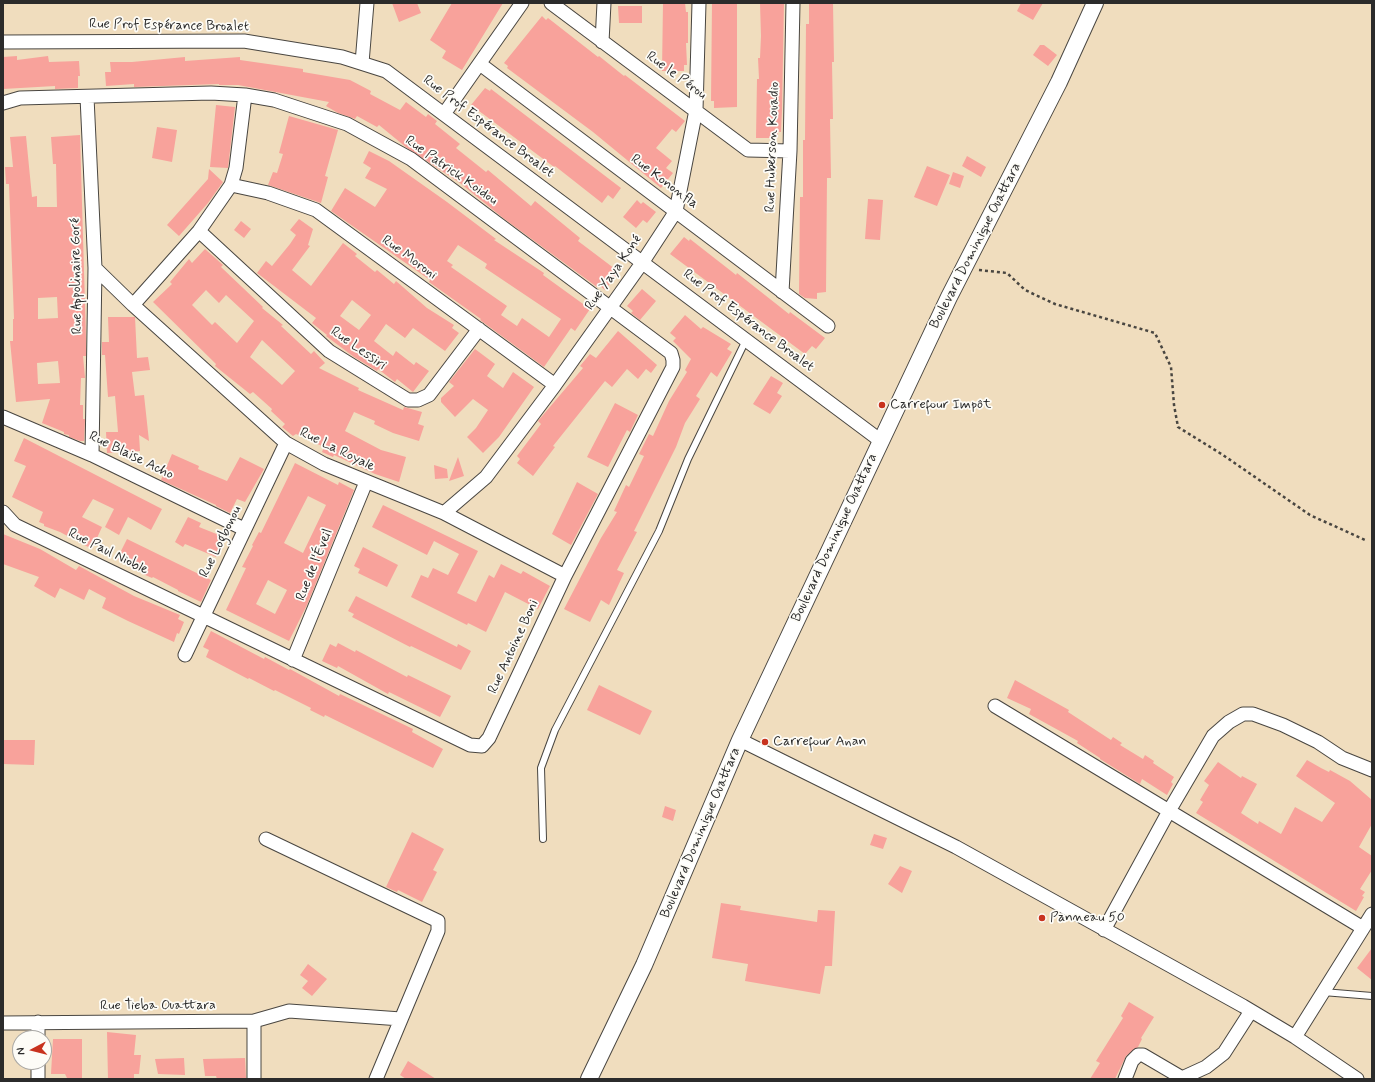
<!DOCTYPE html>
<html>
<head>
<meta charset="utf-8">
<style>
	body { margin:0 }
	#map { position:relative; width:1375px; height:1082px; overflow:hidden; background:#f0ddbe; font-family:Mynerve,sans-serif }
	canvas { display:block }
	.frame { position:absolute; inset:0; border:4px solid #2b2b2b; pointer-events:none }
	.north { position:absolute; left:12px; top:1030px; width:40px; height:40px; box-sizing:border-box; background:#fdfcf7; border:1px solid #a9a8a5; border-radius:50%; rotate:263deg; font-size:11px; font-weight:700; line-height:16px; text-align:center; color:#2b2b2b }
	.north::after { content:''; display:block; margin:auto; width:14px; height:18px; background:#c8321e; clip-path:polygon(50% 0,100% 100%,50% 72%,0 100%) }
</style>
</head>
<body>
<div id="map">
<canvas width="1375" height="1082"></canvas>
<div class="frame"></div>
<div class="north">N</div>
</div>
<script>
const ctx = document.querySelector('canvas').getContext('2d');
ctx.lineJoin = 'round';
function paint(path, color) {
  ctx.fillStyle = color;
  ctx.fill(path, 'evenodd');
}
function toPath(rows) {
  const path = new Path2D();
  for (const r of rows) {
    path.moveTo(r[0], r[1]);
    for (let i = 2; i < r.length; i += 2) path.lineTo(r[i], r[i + 1]);
  }
  return path;
}
function trace(path, color, width, dash) {
  ctx.strokeStyle = color;
  ctx.lineWidth = width;
  ctx.lineCap = dash ? 'butt' : 'round';
  ctx.setLineDash(dash || []);
  ctx.stroke(path);
}
function write(font, color, halo, rows, align = 'center') {
  ctx.font = font + ' Mynerve,sans-serif';
  ctx.lineWidth = 3.5;
  ctx.setLineDash([]);
  ctx.textBaseline = 'middle';
  ctx.strokeStyle = halo;
  ctx.fillStyle = color;
  for (const [text, x, y, turn = 0] of rows) {
    ctx.save();
    ctx.translate(x, y);
    ctx.rotate((+turn || 0) * Math.PI / 180);
    ctx.textAlign = isNaN(turn) ? turn : align;
    if (halo) ctx.strokeText(text, 0, 0);
    ctx.fillText(text, 0, 0);
    ctx.restore();
  }
}
const building = toPath([
	[392,3,417,3,421,13,399,22],
	[452,3,503,3,462,70,442,58,446,51,430,40],
	[663,3,685,3,686,12,688,12,688,43,686,43,687,65,684,65,684,71,662,71],
	[712,3,737,3,737,107,714,108,714,101,711,101],
	[760,3,784,3,782,110,781,132,778,132,778,138,756,138,757,79,759,79,758,58,760,58,761,36],
	[809,3,833,3,834,62,832,62,833,119,830,119,831,178,827,178,826,292,817,293,817,299,805,298,799,294,800,197,803,197,803,140,805,140,806,24,809,24],
	[1021,3,1043,3,1033,20,1017,11],
	[618,6,642,6,642,23,619,23],
	[542,16,546,20,548,18,598,57,599,56,624,76,625,75,685,121,676,132,672,129,656,148,672,161,666,168,673,173,661,188,593,132,507,68,508,66,504,63],
	[1040,45,1044,45,1057,55,1048,66,1033,55],
	[17,56,17,60,48,56,49,62,79,61,80,76,78,76,78,88,55,89,55,86,3,89,3,57],
	[185,57,185,61,240,57,240,60,303,69,303,72,350,80,371,91,370,94,400,110,406,102,426,117,428,114,437,121,435,124,460,144,456,148,486,172,488,170,531,206,535,201,580,238,578,241,619,272,605,290,599,285,597,287,503,218,460,183,407,148,379,125,377,127,357,116,355,119,338,113,326,106,329,102,238,85,219,85,219,84,134,87,134,84,106,86,105,72,111,72,110,62,132,62],
	[485,88,490,91,491,89,621,188,613,199,608,195,602,203,555,166,554,167,471,105],
	[216,105,235,107,228,168,210,167],
	[289,116,338,130,325,176,328,177,321,203,268,185,273,172,277,173,283,154,279,153],
	[157,127,177,130,172,162,152,158],
	[80,135,86,339,86,356,83,356,85,378,81,378,80,405,83,405,83,419,85,419,84,441,80,441,69,437,69,435,64,434,64,432,42,423,50,399,16,402,10,341,13,341,13,319,14,319,9,184,6,184,5,167,13,167,10,137,26,136,32,197,37,196,37,207,57,207,56,164,53,164,51,137],
	[57,297,58,318,38,319,38,298],
	[58,361,60,383,38,384,37,363],
	[369,151,389,161,447,202,496,239,494,240,544,273,543,275,590,309,575,331,571,328,544,367,480,320,481,319,429,282,430,280,331,211,345,188,375,207,387,189,365,178,371,168,363,163],
	[458,245,487,264,485,268,561,319,549,337,522,318,517,326,501,315,507,306,451,267,453,265,447,261],
	[967,156,986,167,981,177,962,166],
	[927,166,950,175,937,206,914,197],
	[209,169,223,182,208,203,179,236,167,225,208,179],
	[953,172,964,176,960,188,949,184],
	[868,199,883,200,880,240,865,239],
	[637,200,641,204,643,202,656,212,647,223,643,220,636,228,623,217],
	[299,219,313,229,308,245,310,246,292,270,311,286,343,243,357,254,355,256,375,272,377,270,394,284,396,281,427,308,454,325,452,328,459,333,445,351,413,328,405,338,386,324,374,341,393,356,396,351,414,365,416,362,429,371,413,392,397,379,395,382,378,369,377,371,372,368,354,357,326,336,327,335,312,323,316,318,257,273,266,261,272,266,290,244,296,235,290,230],
	[352,300,371,315,359,330,340,316],
	[241,221,251,229,244,238,234,230],
	[684,237,689,241,690,239,731,271,736,275,737,273,789,314,790,312,825,338,816,349,812,346,805,354,670,254],
	[205,249,223,265,221,267,263,307,262,308,283,325,281,326,311,354,314,351,325,363,319,368,359,388,358,390,403,410,404,407,422,412,418,424,424,426,419,441,393,433,374,424,375,421,354,412,345,431,381,450,406,457,399,482,375,474,334,455,333,457,322,452,324,447,296,434,293,436,282,427,285,424,271,411,272,409,253,392,250,394,215,366,216,364,153,302,172,284,170,282,189,259,192,263],
	[206,290,219,303,226,295,254,321,237,343,215,322,212,325,192,305],
	[262,340,295,371,282,385,250,357],
	[642,289,656,301,640,320,631,313,633,311,627,306],
	[685,315,701,329,703,327,731,344,727,349,732,352,717,377,711,372,696,396,700,399,685,423,676,447,634,531,637,532,617,570,624,573,609,605,601,600,590,622,564,609,601,538,617,512,614,511,626,485,629,487,644,456,639,454,649,434,653,436,669,401,687,372,685,370,691,359,673,341,676,338,670,333],
	[108,317,135,317,137,358,148,357,150,370,132,372,135,396,144,395,149,441,139,435,140,451,107,453,106,432,118,432,115,396,108,397,105,355,102,355,102,342,109,342],
	[618,331,657,365,651,373,646,369,638,379,627,369,612,387,605,381,553,446,555,447,533,476,517,463,520,459,517,456,541,424,538,421,583,368,580,366,590,354,596,358],
	[475,349,495,364,487,376,503,388,513,372,534,387,499,437,483,453,467,437,476,428,488,410,473,399,455,417,441,402,441,398,454,386,449,382],
	[771,376,783,383,777,393,782,396,770,414,753,404],
	[615,403,638,415,630,432,627,430,608,467,587,457],
	[24,438,162,509,151,530,128,517,119,535,105,527,114,509,93,499,82,517,102,527,92,549,60,532,44,526,44,524,39,522,43,512,12,497,26,466,14,461],
	[172,454,199,466,198,469,227,481,240,457,264,469,245,502,237,499,230,513,216,506,216,505,161,480],
	[458,457,464,476,449,481],
	[295,463,338,485,339,482,354,490,307,605,289,641,226,610,246,568,242,567,253,546,252,545,259,532,261,533],
	[308,496,326,505,303,553,284,543],
	[268,580,287,590,275,614,256,604],
	[434,465,447,469,448,478,435,479],
	[577,482,598,494,571,545,552,534],
	[383,505,478,551,457,593,476,602,489,575,494,578,501,564,521,574,523,571,550,586,538,609,505,592,486,632,468,623,467,625,411,597,421,575,428,578,433,568,448,575,459,554,434,541,427,555,372,527],
	[188,517,201,523,199,527,224,537,216,557,185,544,183,547,175,542],
	[3,534,40,549,76,570,79,566,134,596,180,615,178,619,184,622,179,634,177,633,174,642,128,621,102,608,106,598,89,589,84,600,60,588,55,598,34,586,39,577,3,564],
	[127,539,211,580,201,602,178,591,178,590,153,577,152,578,143,574,144,572,117,559],
	[363,547,398,565,387,587,358,573,360,569,354,566],
	[356,596,457,647,458,644,471,651,461,670,411,646,410,647,352,617,354,614,348,611],
	[211,631,264,659,265,657,289,670,290,669,339,696,340,694,413,729,412,732,443,749,433,768,325,715,324,717,310,710,311,708,275,690,274,691,249,678,248,679,206,657,209,650,203,647],
	[338,643,355,652,356,650,407,677,408,675,451,696,440,717,389,692,388,694,338,666,337,668,322,661,330,644,336,647],
	[1015,680,1069,710,1068,712,1111,740,1113,737,1122,743,1120,745,1143,759,1145,755,1154,761,1153,763,1174,777,1171,782,1173,784,1167,795,1142,779,1140,784,1100,759,1100,758,1077,743,1078,741,1029,714,1031,709,1007,698],
	[599,685,652,711,640,735,587,710],
	[3,740,35,740,34,765,3,764],
	[1307,760,1321,768,1329,772,1330,770,1350,781,1372,800,1372,824,1359,847,1372,856,1372,870,1360,889,1365,892,1362,896,1364,897,1356,911,1196,813,1203,802,1200,800,1209,785,1204,781,1218,762,1241,778,1242,776,1257,784,1241,813,1258,824,1259,821,1281,834,1295,807,1322,822,1335,803,1296,776],
	[665,806,676,810,673,821,662,817],
	[412,832,444,849,433,870,437,872,422,902,398,890,397,892,386,887],
	[874,834,887,838,883,849,870,845],
	[900,866,912,871,902,893,888,884],
	[721,903,741,906,740,910,817,922,818,910,835,911,832,966,825,966,820,994,745,981,748,964,712,958],
	[1372,948,1372,980,1357,968],
	[308,964,327,979,312,996,302,988,308,981,300,975],
	[1129,1002,1154,1017,1141,1038,1142,1039,1138,1047,1126,1056,1115,1079,1090,1079,1100,1063,1096,1061,1123,1018,1121,1016],
	[107,1032,136,1035,134,1055,141,1055,139,1074,134,1074,134,1079,108,1079],
	[53,1039,82,1039,82,1078,67,1078,65,1074,51,1074],
	[184,1058,185,1075,158,1074,155,1059],
	[245,1058,246,1078,217,1079,216,1076,205,1076,203,1059],
	[408,1061,436,1079,406,1079,400,1075]
]);
const path = toPath([
	[979,270,1007,273,1025,290,1055,304,1155,333,1171,367,1174,405,1178,427,1223,455,1310,515,1365,540]
]);
const service = toPath([
	[543,839,541,768,555,730,659,531,688,459,746,340],
	[1323,992,1372,996]
]);
const minor = toPath([
	[551,3,748,150,790,151],
	[3,42,244,41,342,57,386,71,881,441],
	[602,42,604,3],
	[362,63,367,3],
	[480,64,828,326],
	[87,97,95,268,92,455],
	[3,103,20,98,211,93,245,95,274,100,347,124,411,159,671,353,673,360,673,367,565,576,489,738,482,746,470,745,15,525,3,512],
	[444,114,522,3],
	[231,185,268,193,316,210,555,385],
	[199,231,329,351,408,400,418,400,429,395,479,329],
	[95,268,133,305,286,443,324,464,444,513,565,576],
	[782,292,790,151,793,3],
	[133,305,199,231,231,185,236,168,245,95],
	[3,417,92,455,244,529],
	[444,513,486,477,555,385,642,263,676,211,696,110,699,3],
	[185,655,286,443],
	[293,660,366,482],
	[995,706,1363,928],
	[740,740,956,847,1243,1006,1295,1037,1357,1079],
	[266,839,438,921,438,931,376,1079],
	[1104,930,1169,811,1213,736,1229,722,1243,714,1253,714,1283,725,1318,742,1342,758,1372,770],
	[254,1021,289,1011,401,1019],
	[3,1023,254,1021,254,1079],
	[1295,1037,1372,914],
	[38,1038,38,1022],
	[1182,1078,1206,1067,1224,1053,1251,1011],
	[38,1079,38,1062],
	[1125,1079,1132,1061,1138,1055,1143,1055,1184,1079]
]);
const tertiary = toPath([
	[589,1079,644,965,740,740,949,297,1059,82,1095,3]
]);
const markers = [
	[882,405,4,"#c8321e"],
	[765,742,4,"#c8321e"],
	[1042,918,4,"#c8321e"]
];
const streetNames = [
	["Rue Prof Espérance Broalet",169,26,1],
	["Rue le Pérou",676,76,36],
	["Rue Prof Espérance Broalet",488,127,37],
	["Rue Huberson Kouadio",773,147,-88],
	["Rue Patrick Koidou",451,171,35],
	["Rue Kononfla",664,182,37],
	["Boulevard Dominique Ouattara",976,246,-63],
	["Rue Moroni",409,258,36],
	["Rue Yaya Koné",614,273,-55],
	["Rue Appolinaire Goré",77,276,-91],
	["Rue Prof Espérance Broalet",748,321,37],
	["Rue Lessiri",358,349,35],
	["Rue La Royale",337,450,26],
	["Rue Blaise Acho",131,456,26],
	["Boulevard Dominique Ouattara",835,538,-65],
	["Rue Logbonou",221,542,-64],
	["Rue Paul Nioble",108,552,26],
	["Rue de l'Éveil",315,565,-68],
	["Rue Antoine Boni",514,647,-65],
	["Boulevard Dominique Ouattara",701,833,-67],
	["Rue Tieba Ouattara",158,1006]
];
const poiNames = [
	["Carrefour Impôt",890,405],
	["Carrefour Anan",773,742],
	["Panneau 50",1050,918]
];
paint(building, '#f8a29b');
trace(service, '#494641', 8);
trace(minor, '#494641', 15);
trace(tertiary, '#494641', 18);
trace(path, '#494641', 2.5, [3, 3]);
trace(service, '#fff', 6);
trace(minor, '#fff', 13);
trace(tertiary, '#fff', 16);
for (const [x, y, r, color] of markers) {
  const dot = new Path2D();
  dot.arc(x, y, r, 0, 2 * Math.PI);
  ctx.fillStyle = color;
  ctx.fill(dot);
  trace(dot, '#fdfcf7', 1.5);
}
write('14px', '#2b2b2b', '#fdfcf7', streetNames);
write('14px', '#2b2b2b', '#fdfcf7', poiNames, 'left');
</script>
</body>
</html>
